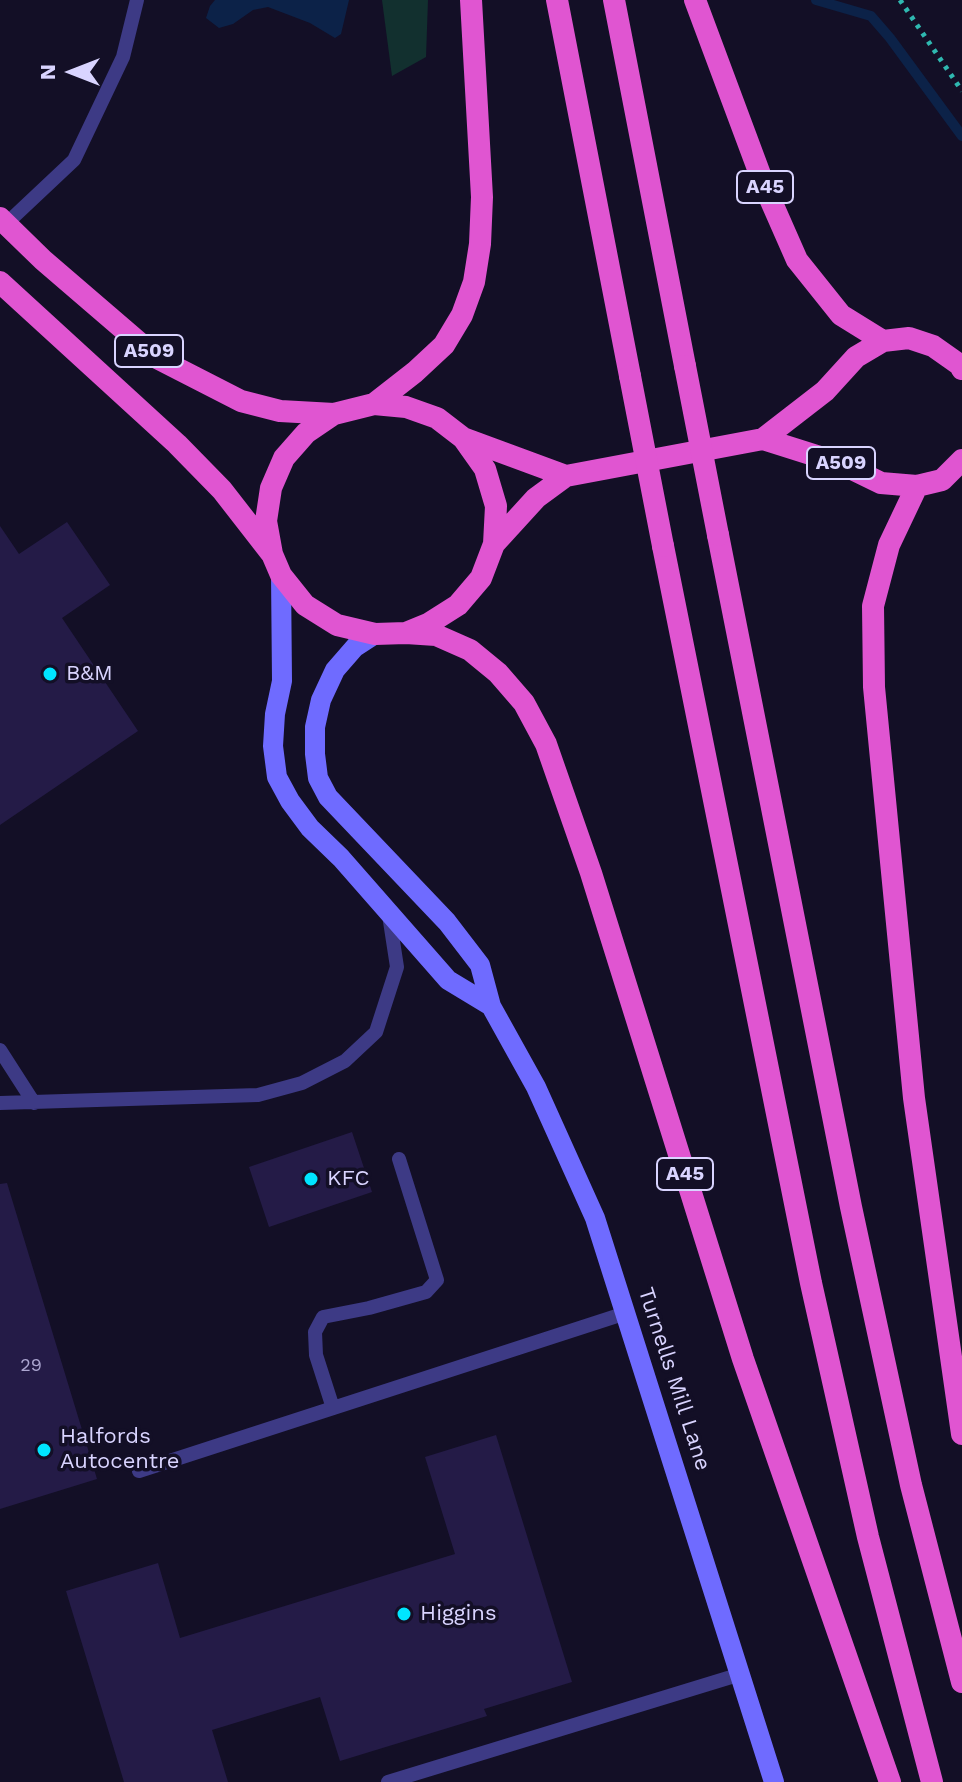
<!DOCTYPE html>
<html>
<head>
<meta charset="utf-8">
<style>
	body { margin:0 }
	#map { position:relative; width:962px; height:1782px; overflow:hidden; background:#130f26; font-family:"Work Sans",sans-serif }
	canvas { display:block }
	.north { position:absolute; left:32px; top:32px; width:80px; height:80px; -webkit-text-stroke:6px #130f26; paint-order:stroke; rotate:270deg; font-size:22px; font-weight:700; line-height:32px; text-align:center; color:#d9d4ff }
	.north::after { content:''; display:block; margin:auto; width:28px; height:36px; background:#d9d4ff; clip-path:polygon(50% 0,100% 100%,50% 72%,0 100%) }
</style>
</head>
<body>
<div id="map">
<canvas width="962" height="1782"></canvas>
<div class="north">N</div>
</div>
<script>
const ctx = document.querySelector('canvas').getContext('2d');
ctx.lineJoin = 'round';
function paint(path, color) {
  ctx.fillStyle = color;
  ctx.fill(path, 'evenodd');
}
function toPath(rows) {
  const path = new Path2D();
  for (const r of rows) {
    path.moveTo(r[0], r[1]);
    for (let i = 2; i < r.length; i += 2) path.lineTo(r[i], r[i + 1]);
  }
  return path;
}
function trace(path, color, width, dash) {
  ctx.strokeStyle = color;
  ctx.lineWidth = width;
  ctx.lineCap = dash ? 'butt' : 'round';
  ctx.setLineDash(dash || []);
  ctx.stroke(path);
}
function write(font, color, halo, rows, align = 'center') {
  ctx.font = font + ' "Work Sans",sans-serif';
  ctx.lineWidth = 7;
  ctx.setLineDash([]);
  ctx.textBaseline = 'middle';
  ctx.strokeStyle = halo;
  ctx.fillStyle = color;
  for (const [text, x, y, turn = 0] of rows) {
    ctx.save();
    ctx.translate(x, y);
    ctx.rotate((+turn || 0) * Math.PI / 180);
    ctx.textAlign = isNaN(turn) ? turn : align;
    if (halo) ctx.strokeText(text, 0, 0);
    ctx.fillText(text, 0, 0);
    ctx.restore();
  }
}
const green = toPath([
	[382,0,428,0,426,57,392,76]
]);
const water = toPath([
	[215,0,349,0,341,34,335,38,310,23,268,7,253,10,233,24,219,28,206,18,210,6]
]);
const stream = toPath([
	[816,0,871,16,890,38,962,136]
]);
const building = toPath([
	[67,522,110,585,62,618,138,731,0,825,0,526,19,554],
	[352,1132,372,1192,269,1227,249,1167],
	[7,1183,97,1479,0,1509,0,1184],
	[496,1435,572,1682,484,1709,487,1716,340,1761,320,1697,212,1730,228,1782,124,1782,66,1591,158,1563,180,1638,455,1554,425,1457]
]);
const path = toPath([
	[900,0,962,91]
]);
const service = toPath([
	[6,224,74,160,123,57,137,0],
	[0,1050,34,1103],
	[0,1103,258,1095,302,1083,345,1061,376,1032,397,967,389,915],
	[333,1408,316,1355,315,1332,323,1317,369,1308,426,1292,437,1280,399,1159],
	[139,1471,626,1313],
	[388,1782,741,1674]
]);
const secondary = toPath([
	[281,575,282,681,275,714,273,746,277,777,290,801,310,828,341,858,448,980,491,1006],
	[375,634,355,647,335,670,321,700,315,727,315,754,318,778,328,797,447,922,480,965,491,1006,536,1087,595,1218,774,1782]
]);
const trunk = toPath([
	[557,0,630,376],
	[614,0,685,366],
	[695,0,764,185,797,260,841,315,883,341],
	[0,218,43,260,157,358,241,401,280,411,334,414],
	[0,282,177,444,222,490,271,553],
	[374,404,415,372,444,345,462,315,474,282,480,244,482,197,471,0],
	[463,438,485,469,496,506,494,544,481,578,458,605,428,624,406,633,375,634,337,625,305,605,281,575,272,554,266,521,271,488,284,458,306,433,334,414,374,404,406,407,437,418,463,438,566,476],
	[763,439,825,391,856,357,883,341,909,338,933,346,960,365,962,369],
	[917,486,889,545,873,606,874,687,914,1098,962,1434],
	[718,535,851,1207,911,1485,962,1682],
	[494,544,536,498,566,476,763,439,842,464,881,483,917,486,942,480,962,460],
	[663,546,811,1283,868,1537,932,1782],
	[406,633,436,635,470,650,498,673,524,703,546,744,591,873,743,1359,890,1782]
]);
const trunkBridge = toPath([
	[685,366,718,535],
	[630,376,663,546]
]);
const markers = [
	[50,674,8,"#00e5ff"],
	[311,1179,8,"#00e5ff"],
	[44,1450,8,"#00e5ff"],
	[404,1614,8,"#00e5ff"]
];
const numberNames = [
	["29",31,1366]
];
const shields = [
	[765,187,56],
	[149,351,68],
	[841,463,68],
	[685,1174,56]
];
const shieldNames = [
	["A45",765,187],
	["A509",149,351],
	["A509",841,463],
	["A45",685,1174]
];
const poiNames = [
	["B&M",66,674],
	["KFC",327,1179],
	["Halfords",60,1437],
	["Autocentre",60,1462],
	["Higgins",420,1614]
];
const streetNames = [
	["Turnells Mill Lane",674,1379,72]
];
paint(green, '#12302f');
paint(water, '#0c2248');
trace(stream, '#0c2248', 10);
paint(building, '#241b47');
trace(path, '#2fb8b0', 5, [4, 6]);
trace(service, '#3d3a85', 14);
trace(secondary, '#6f6bff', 20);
trace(trunk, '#e055d1', 22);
trace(trunkBridge, '#e055d1', 22);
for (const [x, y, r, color] of markers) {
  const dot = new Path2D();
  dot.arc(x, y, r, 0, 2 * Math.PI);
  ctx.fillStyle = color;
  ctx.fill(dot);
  trace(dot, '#130f26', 3);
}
write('18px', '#aca6d1', null, numberNames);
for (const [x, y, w] of shields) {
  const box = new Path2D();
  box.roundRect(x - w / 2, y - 16, w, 32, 6);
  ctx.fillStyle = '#130f26';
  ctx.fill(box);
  trace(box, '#d9d4ff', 2);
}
write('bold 20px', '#d9d4ff', null, shieldNames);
write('22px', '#d9d4ff', '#130f26', poiNames, 'left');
write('22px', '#d9d4ff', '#130f26', streetNames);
</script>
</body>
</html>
